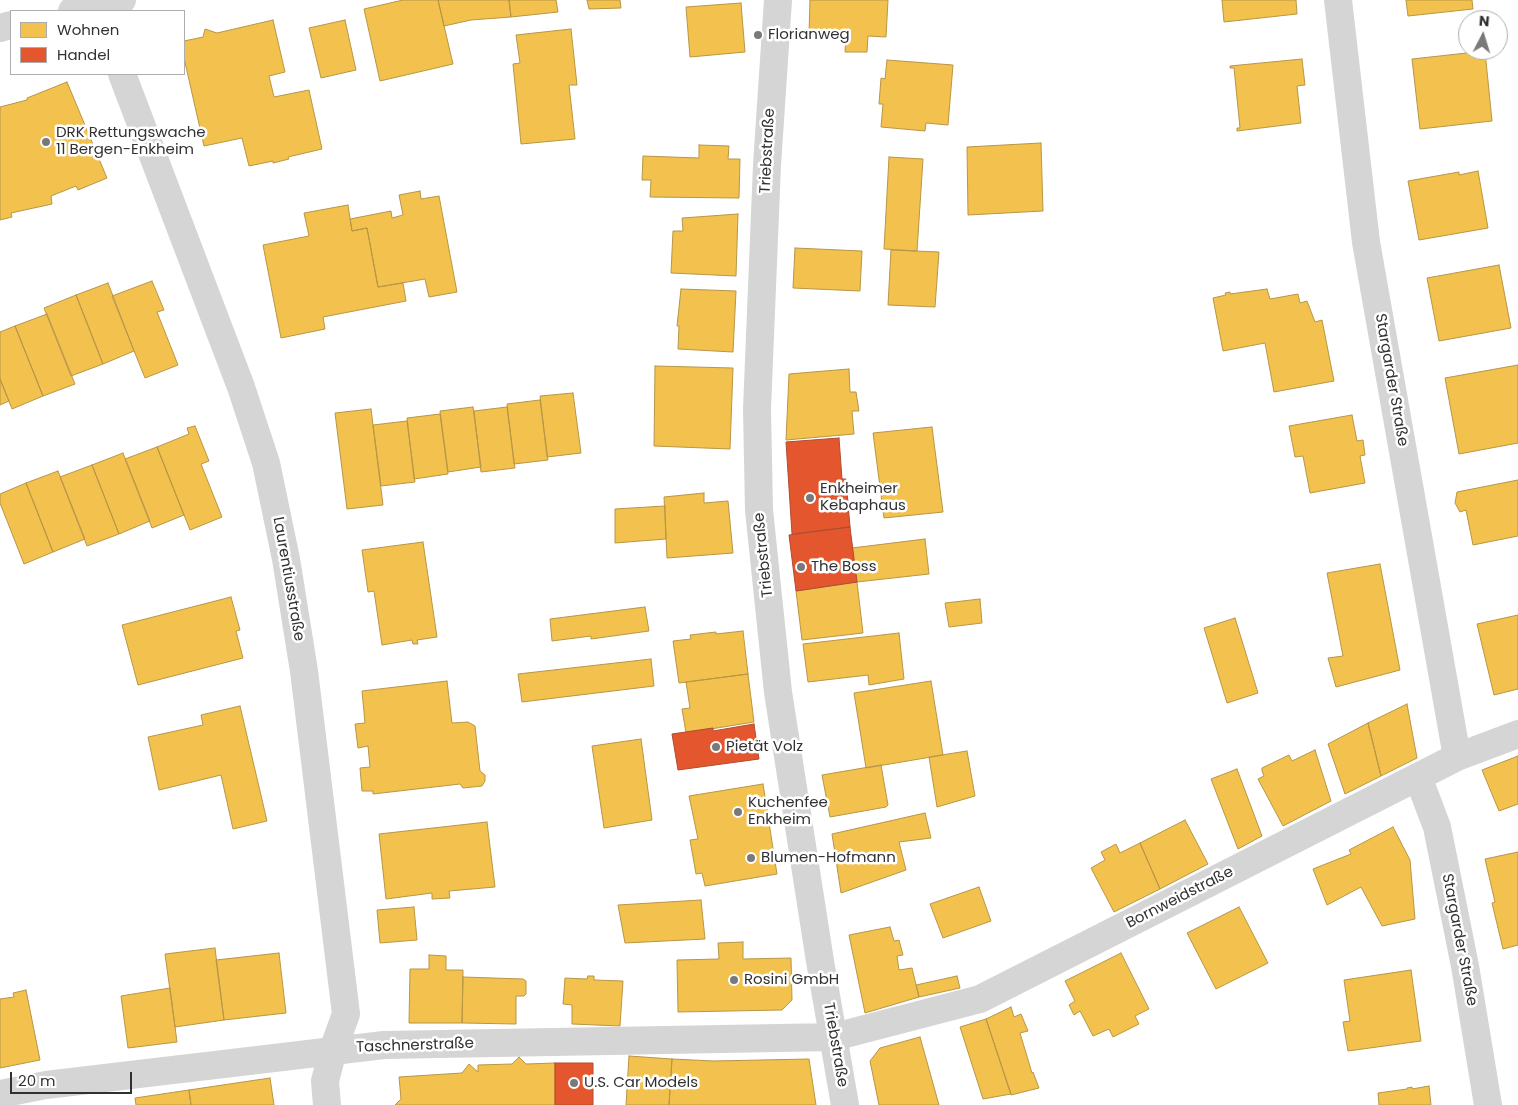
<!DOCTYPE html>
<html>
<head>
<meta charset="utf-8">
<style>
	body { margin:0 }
	#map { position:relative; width:1518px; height:1105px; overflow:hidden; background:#fff; font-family:Poppins,sans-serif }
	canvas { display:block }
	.legend { position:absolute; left:10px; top:10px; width:175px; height:65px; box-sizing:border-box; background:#fff; border:1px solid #adadad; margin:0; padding:6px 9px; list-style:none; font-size:15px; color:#313131 }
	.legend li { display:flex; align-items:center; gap:10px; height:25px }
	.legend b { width:25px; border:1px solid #adadad }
	.north { position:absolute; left:1458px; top:10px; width:50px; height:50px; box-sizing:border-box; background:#fff; border:1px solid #adadad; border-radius:50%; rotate:5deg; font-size:14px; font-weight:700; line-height:20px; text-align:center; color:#313131 }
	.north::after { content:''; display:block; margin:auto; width:18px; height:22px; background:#797979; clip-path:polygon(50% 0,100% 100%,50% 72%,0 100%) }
	.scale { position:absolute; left:10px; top:1072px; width:122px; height:22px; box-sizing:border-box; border:2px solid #313131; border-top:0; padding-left:6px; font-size:15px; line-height:18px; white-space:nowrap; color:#313131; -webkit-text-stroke:4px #fff; paint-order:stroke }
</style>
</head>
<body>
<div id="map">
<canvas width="1518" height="1105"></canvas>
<ul class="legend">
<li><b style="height:14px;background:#f2c14e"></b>Wohnen</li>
<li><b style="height:14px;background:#e4572e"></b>Handel</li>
</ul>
<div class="north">N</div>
<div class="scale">20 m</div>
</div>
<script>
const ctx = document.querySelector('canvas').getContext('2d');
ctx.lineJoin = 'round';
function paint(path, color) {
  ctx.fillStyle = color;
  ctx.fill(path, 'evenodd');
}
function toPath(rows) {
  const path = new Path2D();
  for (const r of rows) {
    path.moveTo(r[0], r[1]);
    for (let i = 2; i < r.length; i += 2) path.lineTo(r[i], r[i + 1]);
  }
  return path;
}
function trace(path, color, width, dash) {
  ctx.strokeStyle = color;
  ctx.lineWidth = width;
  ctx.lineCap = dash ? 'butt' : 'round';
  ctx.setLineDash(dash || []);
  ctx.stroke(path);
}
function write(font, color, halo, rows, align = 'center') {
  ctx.font = font + ' Poppins,sans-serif';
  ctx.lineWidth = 5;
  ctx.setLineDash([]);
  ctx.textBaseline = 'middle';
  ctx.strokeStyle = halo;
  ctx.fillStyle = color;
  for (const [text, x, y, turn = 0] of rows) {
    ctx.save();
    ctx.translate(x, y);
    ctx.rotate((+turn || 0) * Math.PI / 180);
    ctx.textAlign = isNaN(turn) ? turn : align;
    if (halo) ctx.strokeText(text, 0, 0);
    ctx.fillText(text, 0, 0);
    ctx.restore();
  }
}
const homes = toPath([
	[403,0,438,0,453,64,380,81,364,9,403,0],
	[438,0,509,0,511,17,471,20,444,26,438,0],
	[509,0,556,0,558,12,511,17,509,0],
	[587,0,620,0,621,8,589,9,587,0],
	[810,0,888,0,886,37,868,36,867,52,845,52,846,36,809,34,810,0],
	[1222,0,1296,0,1297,14,1224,22,1222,0],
	[1406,0,1472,0,1473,9,1408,16,1406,0],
	[741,3,745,52,690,57,686,7,741,3],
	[273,20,285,72,269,76,274,97,309,90,322,149,288,157,289,159,273,163,273,161,249,166,242,138,204,146,184,58,184,41,203,37,205,29,217,33,273,20],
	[345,20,356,70,321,78,309,28,345,20],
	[571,29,577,85,569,85,575,139,521,144,513,64,520,63,516,35,571,29],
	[1485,51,1492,121,1420,129,1412,59,1485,51],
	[1302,59,1305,85,1297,86,1301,123,1237,131,1237,128,1240,128,1234,68,1230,68,1230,66,1302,59],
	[887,60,953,65,948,125,926,123,925,131,881,127,883,104,879,104,881,78,885,79,887,60],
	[67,82,107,178,78,190,76,186,51,196,52,204,11,213,12,217,0,220,0,107,27,100,27,98,67,82],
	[1041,143,1043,211,968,215,967,147,1041,143],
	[699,145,729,146,728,159,740,159,739,198,650,197,651,180,642,180,643,156,699,158,699,145],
	[889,157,923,159,917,251,884,249,889,157],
	[1478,171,1488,228,1419,240,1408,181,1459,172,1459,175,1478,171],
	[420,191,421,199,439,196,457,292,429,297,425,279,378,287,367,228,352,231,350,219,391,211,392,218,403,215,399,195,420,191],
	[348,205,352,231,367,228,378,287,403,283,406,301,323,317,325,329,281,338,263,245,309,236,304,213,348,205],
	[738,214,736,276,671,273,673,231,683,231,682,218,738,214],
	[795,248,862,251,860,291,793,288,795,248],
	[891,250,939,252,935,307,888,305,891,250],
	[1499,265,1511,328,1439,341,1427,278,1499,265],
	[152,281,164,310,157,312,178,365,145,378,112,296,152,281],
	[108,283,134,351,103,364,76,295,108,283],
	[681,289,736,291,733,352,678,349,679,326,677,326,681,289],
	[1267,289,1270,299,1298,294,1300,303,1307,301,1315,322,1322,320,1334,381,1274,392,1265,343,1223,351,1213,298,1226,295,1225,293,1230,292,1230,294,1267,289],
	[76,295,103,364,71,376,44,308,76,295],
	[47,314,75,384,43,396,15,326,47,314],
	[15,326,43,396,12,409,0,379,0,332,15,326],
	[1518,365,1518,443,1459,454,1445,378,1518,365],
	[655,366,733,368,730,449,654,446,655,366],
	[849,369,850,392,856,392,859,411,852,411,854,434,786,440,789,374,849,369],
	[0,379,9,401,0,405,0,379],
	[573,393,581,453,547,457,540,396,573,393],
	[540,400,548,460,514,464,507,404,540,400],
	[473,407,481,467,448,472,440,411,473,407],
	[507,407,515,468,481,472,474,411,507,407],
	[371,409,383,505,347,509,335,413,371,409],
	[440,414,448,474,414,479,407,418,440,414],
	[1352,415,1357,441,1363,440,1365,455,1360,456,1365,483,1310,493,1303,456,1295,457,1289,426,1352,415],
	[407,421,415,482,381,486,373,425,407,421],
	[195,426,209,461,201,464,222,517,190,530,157,447,189,434,187,428,195,426],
	[932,427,943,512,884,518,873,433,932,427],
	[157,447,184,515,152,528,125,459,157,447],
	[123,453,150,521,119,534,92,465,123,453],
	[92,465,119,534,87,546,60,477,92,465],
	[58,471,85,539,53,552,26,483,58,471],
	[1518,480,1518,536,1473,545,1466,510,1460,512,1455,503,1457,492,1518,480],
	[26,483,53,552,24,564,0,503,0,494,26,483],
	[704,493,704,503,728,501,733,553,667,558,664,497,704,493],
	[665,506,666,539,615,543,615,509,665,506],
	[925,539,929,574,857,582,852,548,925,539],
	[423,542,437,637,417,640,418,644,413,644,412,640,382,645,374,591,368,592,362,550,423,542],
	[1380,564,1400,670,1336,687,1328,658,1343,656,1327,573,1380,564],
	[857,582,863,633,802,640,796,591,857,582],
	[231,597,240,630,236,631,243,658,138,685,122,625,231,597],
	[980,599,982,623,949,627,945,603,980,599],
	[645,607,649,631,591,639,591,636,552,641,550,619,645,607],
	[1518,615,1518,689,1494,695,1477,624,1518,615],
	[1235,618,1258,693,1227,703,1204,628,1235,618],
	[743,631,748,674,679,683,673,641,691,639,690,635,716,632,716,634,743,631],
	[899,633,904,679,869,685,868,675,808,682,803,644,899,633],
	[651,659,654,686,522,702,518,674,651,659],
	[748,674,754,722,686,733,682,709,690,708,686,682,748,674],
	[447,681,452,723,468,722,475,726,480,771,485,775,485,781,482,786,463,788,460,784,373,794,373,791,362,791,360,768,370,767,368,746,358,748,355,724,365,723,362,691,447,681],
	[931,681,943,755,866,768,854,693,931,681],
	[1407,704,1417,758,1381,776,1368,723,1407,704],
	[240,706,267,821,233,829,221,775,159,790,148,737,203,725,201,715,240,706],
	[1368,723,1381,776,1345,794,1328,744,1368,723],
	[641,739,652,820,604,828,592,746,641,739],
	[1315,750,1331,801,1283,826,1258,779,1264,776,1262,771,1262,768,1289,755,1292,761,1315,750],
	[967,751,975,796,937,807,929,757,967,751],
	[1518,756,1518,804,1499,811,1482,770,1518,756],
	[881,765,888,805,886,807,830,817,822,775,881,765],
	[1237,769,1262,836,1238,849,1211,779,1237,769],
	[763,784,777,874,705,886,702,873,696,874,690,840,698,839,689,796,763,784],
	[925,813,931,838,899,842,906,870,841,893,832,834,925,813],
	[1185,820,1208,864,1160,889,1140,843,1185,820],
	[487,822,495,887,449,891,450,898,432,899,432,893,386,899,379,834,487,822],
	[1393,827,1410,860,1415,919,1382,926,1361,887,1327,905,1313,869,1351,854,1349,850,1393,827],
	[1140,843,1160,889,1114,912,1091,868,1105,860,1101,852,1116,844,1120,853,1140,843],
	[1518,852,1518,945,1503,949,1492,903,1495,902,1485,859,1518,852],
	[979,887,991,921,943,938,930,904,979,887],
	[701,900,705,939,625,943,618,905,701,900],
	[414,907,417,940,380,943,377,910,414,907],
	[1239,907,1268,963,1216,989,1187,933,1239,907],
	[890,927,894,941,899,940,903,955,897,956,899,970,912,968,919,997,865,1013,849,935,890,927],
	[743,942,743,959,791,958,792,1000,782,1010,678,1012,677,960,719,959,718,943,743,942],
	[215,948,224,1020,175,1027,165,954,215,948],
	[279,953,286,1013,224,1020,216,960,279,953],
	[1121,953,1149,1009,1135,1016,1139,1024,1113,1037,1109,1029,1093,1036,1080,1011,1074,1015,1069,1005,1075,1001,1065,981,1121,953],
	[429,955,446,956,446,970,463,970,462,1023,409,1023,410,969,429,969,429,955],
	[1411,970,1421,1041,1348,1051,1343,1022,1350,1021,1344,980,1411,970],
	[588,976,594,976,594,980,623,981,620,1026,572,1024,572,1005,563,1004,565,978,587,979,588,976],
	[957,976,960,988,919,997,916,985,957,976],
	[463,977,523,979,526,981,526,994,524,996,516,996,516,1024,462,1023,463,977],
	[170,988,177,1042,128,1048,121,996,170,988],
	[26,990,40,1060,0,1068,0,999,14,997,13,993,26,990],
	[1011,1007,1014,1017,1021,1014,1028,1031,1020,1033,1032,1073,1033,1072,1039,1088,1011,1095,986,1019,1011,1007],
	[986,1019,1011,1094,983,1099,960,1027,986,1019],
	[920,1037,939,1105,879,1105,870,1061,880,1048,920,1037],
	[629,1056,672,1059,669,1105,626,1105,629,1056],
	[519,1057,526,1064,555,1063,555,1105,395,1105,401,1099,399,1077,462,1073,469,1064,478,1072,478,1065,512,1064,519,1057],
	[672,1059,713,1061,809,1059,816,1105,669,1105,672,1059],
	[270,1078,274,1105,191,1105,189,1090,270,1078],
	[1429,1086,1431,1105,1379,1105,1378,1093,1407,1089,1407,1088,1412,1087,1412,1089,1429,1086],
	[189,1090,191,1105,136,1105,135,1098,189,1090]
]);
const shops = toPath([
	[839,438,842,479,846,479,850,527,792,534,786,442,839,438],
	[850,527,857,582,796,591,789,535,850,527],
	[754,724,759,759,678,770,672,734,713,728,713,731,754,724],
	[555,1063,593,1063,593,1105,555,1105,555,1063]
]);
const street = toPath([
	[778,0,767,165,757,409,759,510,778,692,820,961,845,1105],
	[1338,0,1366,242,1457,757],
	[72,11,122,0],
	[0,28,11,25],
	[122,74,241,387,266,463,286,559,304,671,346,1014,333,1050,325,1081,327,1105],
	[1418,777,1437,827,1465,966,1488,1105],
	[0,1094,46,1085,384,1045,834,1037,980,999,1457,757,1518,734]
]);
const markers = [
	[758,35,5,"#797979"],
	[46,142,5,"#797979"],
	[810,498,5,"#797979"],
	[801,567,5,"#797979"],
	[716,747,5,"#797979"],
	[738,812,5,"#797979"],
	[751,858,5,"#797979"],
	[734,980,5,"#797979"],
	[574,1083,5,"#797979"]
];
const poiNames = [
	["Florianweg",768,35],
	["DRK Rettungswache",56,133],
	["11 Bergen-Enkheim",56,150],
	["Enkheimer",820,489],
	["Kebaphaus",820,506],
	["The Boss",811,567],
	["Pietät Volz",726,747],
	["Kuchenfee",748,803],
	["Enkheim",748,820],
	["Blumen-Hofmann",761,858],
	["Rosini GmbH",744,980],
	["U.S. Car Models",584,1083]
];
const streetNames = [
	["Triebstraße",768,151,-87],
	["Stargarder Straße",1391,380,80],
	["Triebstraße",764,555,-96],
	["Laurentiusstraße",288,579,80],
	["Bornweidstraße",1180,898,-27],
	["Stargarder Straße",1459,940,79],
	["Triebstraße",835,1045,80],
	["Taschnerstraße",415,1046,-2]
];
paint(homes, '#f2c14e');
trace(homes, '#b89645', 1);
paint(shops, '#e4572e');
trace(shops, '#ae4c2f', 1);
trace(street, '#d5d5d5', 28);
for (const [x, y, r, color] of markers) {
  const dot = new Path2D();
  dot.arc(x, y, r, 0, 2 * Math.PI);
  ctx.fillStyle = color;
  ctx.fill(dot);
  trace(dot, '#fff', 2);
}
write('15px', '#313131', '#fff', poiNames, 'left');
write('15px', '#313131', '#fff', streetNames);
</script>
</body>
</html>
